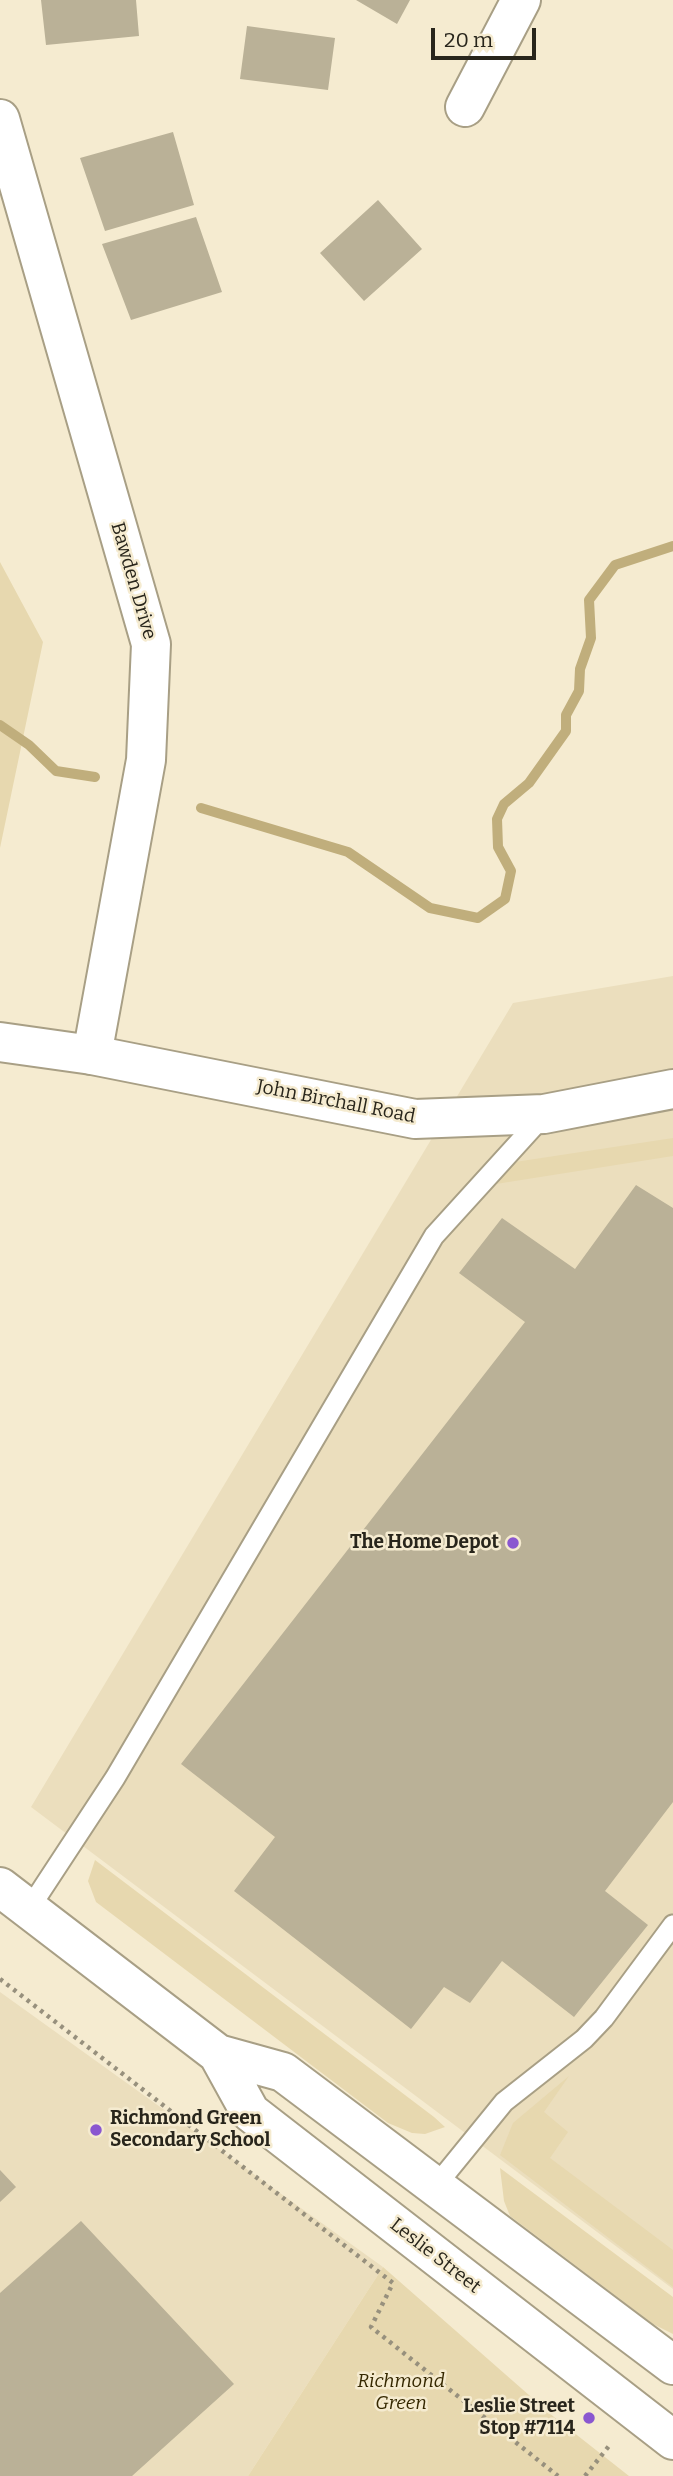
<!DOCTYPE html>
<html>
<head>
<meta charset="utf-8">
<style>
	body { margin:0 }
	#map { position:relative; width:673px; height:2476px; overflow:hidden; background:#f5ebd0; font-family:Bitter,serif }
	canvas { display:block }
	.scale { position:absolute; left:431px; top:28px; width:105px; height:32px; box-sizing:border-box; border:4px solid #28251b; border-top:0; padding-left:9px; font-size:21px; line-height:24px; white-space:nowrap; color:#28251b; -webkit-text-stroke:5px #f5ebd0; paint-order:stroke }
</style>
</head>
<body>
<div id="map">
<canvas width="673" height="2476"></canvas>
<div class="scale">20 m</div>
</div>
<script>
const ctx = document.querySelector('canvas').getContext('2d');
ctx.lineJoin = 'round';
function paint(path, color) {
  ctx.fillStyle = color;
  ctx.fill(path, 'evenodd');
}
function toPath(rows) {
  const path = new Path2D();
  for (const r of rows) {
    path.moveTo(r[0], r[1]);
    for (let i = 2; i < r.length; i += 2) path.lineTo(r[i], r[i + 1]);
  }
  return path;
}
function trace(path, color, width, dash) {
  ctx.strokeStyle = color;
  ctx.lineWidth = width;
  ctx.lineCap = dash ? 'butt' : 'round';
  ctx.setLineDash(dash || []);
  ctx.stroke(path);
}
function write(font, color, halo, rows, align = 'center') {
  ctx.font = font + ' Bitter,serif';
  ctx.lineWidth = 5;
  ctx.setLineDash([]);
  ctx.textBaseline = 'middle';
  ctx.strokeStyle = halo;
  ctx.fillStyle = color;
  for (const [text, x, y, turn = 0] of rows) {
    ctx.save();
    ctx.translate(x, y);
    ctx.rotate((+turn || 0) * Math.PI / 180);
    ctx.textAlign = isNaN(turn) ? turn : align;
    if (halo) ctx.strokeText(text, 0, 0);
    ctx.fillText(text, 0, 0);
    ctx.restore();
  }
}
const built = toPath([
	[673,976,673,2289,31,1807,513,1003],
	[0,1992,383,2267,248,2476,0,2476]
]);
const green = toPath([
	[0,562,43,642,0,848],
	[673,1138,673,1156,496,1184,515,1162],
	[95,1860,434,2117,445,2127,425,2134,412,2133,388,2123,96,1902,88,1881],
	[569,2076,544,2112,568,2132,550,2158,673,2250,673,2287,500,2155,513,2123],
	[500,2168,673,2297,673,2334,653,2324,510,2216,504,2201],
	[383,2267,554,2417,629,2476,248,2476]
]);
const stream = toPath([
	[0,725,29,745,56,771,95,777],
	[201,808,348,852,430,908,478,918,505,899,511,871,498,847,497,819,504,804,529,783,566,731,566,715,579,691,580,669,591,638,589,600,615,565,673,546]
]);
const building = toPath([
	[41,0,136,0,139,36,46,45],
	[356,0,410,0,397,24],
	[247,26,335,38,328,90,240,79],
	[173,132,194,205,105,231,80,158],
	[378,200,422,249,364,301,320,253],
	[196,217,222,292,131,320,102,244],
	[636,1185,673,1208,673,1802,605,1891,648,1925,574,2017,502,1961,470,2003,444,1987,411,2029,234,1891,275,1837,181,1764,525,1322,459,1273,502,1218,575,1269],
	[0,2170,16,2187,0,2202],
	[81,2221,234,2384,132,2476,0,2476,0,2293]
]);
const path = toPath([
	[0,1979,393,2283,371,2327,558,2476],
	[585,2476,609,2446]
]);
const service = toPath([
	[29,1909,115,1778,434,1236,544,1115],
	[434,2188,504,2102,584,2039,604,2018,673,1925]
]);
const minor = toPath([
	[465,107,521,0],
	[0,119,151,644,146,760,92,1055]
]);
const tertiary = toPath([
	[0,1042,92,1055,415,1119,544,1114,673,1089]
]);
const secondary = toPath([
	[0,1887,218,2054,283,2072,673,2365],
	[218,2054,250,2112,673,2440]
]);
const markers = [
	[513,1543,7,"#8a57d0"],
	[96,2130,7,"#8a57d0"],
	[589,2418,7,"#8a57d0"]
];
const streetNames = [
	["Bawden Drive",133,581,74],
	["John Birchall Road",336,1102,11],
	["Leslie Street",435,2256,38]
];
const poiNames = [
	["The Home Depot",499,1543],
	["Richmond Green",110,2119,"left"],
	["Secondary School",110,2141,"left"],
	["Leslie Street",575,2407],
	["Stop #7114",575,2429]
];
const parkNames = [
	["Richmond",401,2382],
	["Green",401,2404]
];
paint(built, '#ebdebd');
paint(green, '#e7d8af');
trace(stream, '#c0ae7c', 10);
paint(building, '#bab197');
trace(service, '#a89f85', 23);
trace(minor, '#a89f85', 42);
trace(tertiary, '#a89f85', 42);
trace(secondary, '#a89f85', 42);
trace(path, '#97907d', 4.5, [3.5, 5]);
trace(service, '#fff', 19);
trace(minor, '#fff', 38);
trace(tertiary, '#fff', 38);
trace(secondary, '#fff', 38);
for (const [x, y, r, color] of markers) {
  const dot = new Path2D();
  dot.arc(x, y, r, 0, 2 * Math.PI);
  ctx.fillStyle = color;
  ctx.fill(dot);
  trace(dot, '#f5ebd0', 2.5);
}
write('19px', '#28251b', '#f5ebd0', streetNames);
write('bold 19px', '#28251b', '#f5ebd0', poiNames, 'right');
write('italic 19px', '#352800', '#f5ebd0', parkNames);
</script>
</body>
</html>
